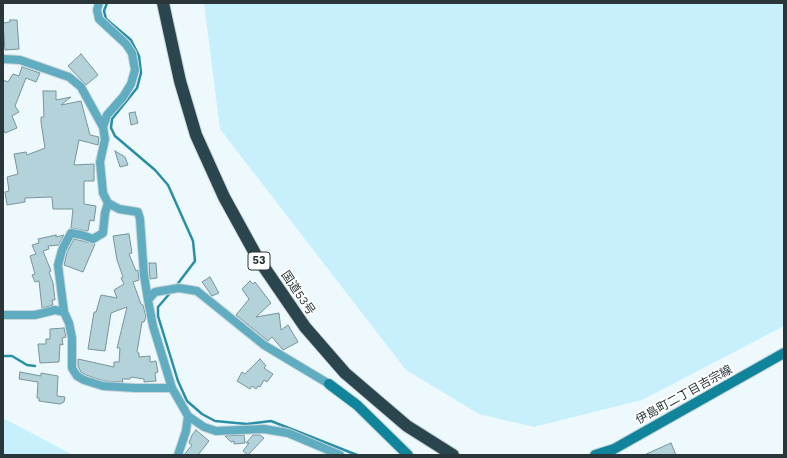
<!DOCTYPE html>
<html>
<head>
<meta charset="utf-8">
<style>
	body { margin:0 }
	#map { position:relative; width:787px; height:458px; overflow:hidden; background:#edf9fc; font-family:"Work Sans",sans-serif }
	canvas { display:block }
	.frame { position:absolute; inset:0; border:4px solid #2a363a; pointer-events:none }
</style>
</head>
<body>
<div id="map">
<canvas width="787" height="458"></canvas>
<div class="frame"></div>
</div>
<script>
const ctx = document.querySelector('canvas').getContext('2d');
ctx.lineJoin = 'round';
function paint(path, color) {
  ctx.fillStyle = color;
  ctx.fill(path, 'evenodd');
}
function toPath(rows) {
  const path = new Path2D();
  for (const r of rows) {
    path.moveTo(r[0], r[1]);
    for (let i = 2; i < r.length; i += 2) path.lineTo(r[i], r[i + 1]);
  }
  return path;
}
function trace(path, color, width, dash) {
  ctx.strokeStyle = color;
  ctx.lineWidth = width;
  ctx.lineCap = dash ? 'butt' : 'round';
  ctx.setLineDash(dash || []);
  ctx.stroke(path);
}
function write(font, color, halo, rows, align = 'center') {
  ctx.font = font + ' "Work Sans","Noto Sans JP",sans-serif';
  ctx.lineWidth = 4;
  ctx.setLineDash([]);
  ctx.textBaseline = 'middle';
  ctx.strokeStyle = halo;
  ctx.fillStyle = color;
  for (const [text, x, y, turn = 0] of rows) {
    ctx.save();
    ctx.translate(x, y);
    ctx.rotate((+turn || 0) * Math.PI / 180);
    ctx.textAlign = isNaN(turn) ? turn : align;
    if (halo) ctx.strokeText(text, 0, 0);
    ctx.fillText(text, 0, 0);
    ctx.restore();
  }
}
const green = toPath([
	[204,3,784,3,784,326,642,400,534,427,479,414,406,370,220,129],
	[3,418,73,455,3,455]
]);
const stream = toPath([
	[107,3,104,11,106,19,131,40,139,56,141,73,137,88,112,119,111,128,115,136,155,170,168,185,193,241,195,261,176,286],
	[171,292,158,307,158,316,178,381,187,401,202,414,215,421,247,424,271,421,357,455],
	[3,356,12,356,27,365,35,366],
	[105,382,116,383]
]);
const building = toPath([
	[10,20,17,20,19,49,5,50,3,23,10,22,10,20],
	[81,54,98,75,86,85,68,66,81,54],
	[22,67,40,73,36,82,26,78,15,106,19,112,12,116,17,128,5,133,3,129,3,80,8,82,13,74,19,76,22,67],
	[43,91,56,91,56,100,71,97,61,105,81,101,90,135,99,137,98,145,79,140,74,165,94,164,94,181,84,181,84,204,96,206,94,221,90,220,88,231,71,228,73,209,53,209,52,197,25,198,25,202,7,205,5,192,9,191,7,177,18,174,14,154,26,152,27,155,45,148,41,122,41,117,44,117,43,91],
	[135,112,138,123,131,125,129,113,135,112],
	[115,151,125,157,128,165,120,167,115,151],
	[127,234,129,234,132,253,129,254,136,271,138,270,139,280,133,282,141,304,143,305,146,317,144,322,142,322,137,352,139,353,139,357,150,356,150,362,156,361,158,372,155,373,156,381,144,382,144,379,131,377,130,379,122,379,123,382,104,381,86,375,81,372,78,366,78,359,114,367,114,362,119,362,120,348,117,348,127,307,111,313,105,351,88,349,94,312,96,312,101,295,117,298,114,290,124,284,121,278,123,277,117,260,113,236,127,234],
	[56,235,56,237,64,235,59,245,48,246,49,249,43,251,51,271,49,272,53,283,55,300,52,300,53,305,42,308,39,281,35,282,32,275,35,274,30,256,36,254,32,245,39,243,38,239,56,235],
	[74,239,95,244,83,272,64,265,67,252,74,239],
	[149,263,156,263,157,278,150,279,149,263],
	[210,277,219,293,212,296,202,282,210,277],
	[250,281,253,284,255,282,271,303,256,317,279,313,281,330,288,325,298,342,283,350,272,337,268,341,236,315,249,299,242,289,250,281],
	[64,328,66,337,62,338,63,345,60,344,59,362,40,363,38,344,46,344,46,339,50,339,50,329,64,328],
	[260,359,266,366,264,368,273,374,267,382,264,380,260,387,258,386,256,389,252,386,250,389,237,381,242,372,245,374,260,359],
	[20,372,41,376,41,373,58,376,57,396,65,397,64,402,60,404,39,401,39,398,37,398,38,382,19,379,20,372],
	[196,430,209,441,198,455,184,455,192,445,189,443,192,435,196,430],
	[244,435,245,443,234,444,234,441,231,442,225,436,244,435],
	[253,435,260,435,264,438,248,455,243,451,249,443,246,443,253,435],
	[671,443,676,455,644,455,671,443]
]);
const street = toPath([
	[99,3,97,10,99,19,126,44,132,53,135,70,131,84,123,97,107,115,103,127,105,139,100,162,103,193,108,203,119,209,138,212,140,219,144,275,148,300],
	[3,59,20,60,69,77,81,87,103,127],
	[64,312,58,265,62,250,71,233,82,235,93,239,103,233,105,213,108,203],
	[3,315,35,315,55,310,64,312,69,323,72,338,72,368,77,376,84,380,103,386,135,388,172,388],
	[188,416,204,427,216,431,264,429,288,433,340,455],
	[178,455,186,431,188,416,172,388,153,326,148,300,155,292,179,288,197,291,264,345,329,384]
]);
const secondary = toPath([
	[329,384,357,405,408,455],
	[595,455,614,449,784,353]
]);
const highway = toPath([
	[163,3,180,81,196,135,224,197,257,257,305,327,345,373,407,426,453,455]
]);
const shields = [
	[259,261,22]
];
const shieldNames = [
	["53",259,261]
];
const streetNames = [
	["国道53号",298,293,56],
	["伊島町二丁目吉宗線",684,395,-29]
];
paint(green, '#c7f0fc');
trace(stream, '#288fa6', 2.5);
paint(building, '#b4d2da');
trace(building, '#77949c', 1);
trace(street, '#cad6d9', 10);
trace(secondary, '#cad6d9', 12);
trace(highway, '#cad6d9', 14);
trace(street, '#60acc0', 8);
trace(secondary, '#0f849b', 10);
trace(highway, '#2a454d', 12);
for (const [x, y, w] of shields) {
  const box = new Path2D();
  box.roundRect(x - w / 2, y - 9, w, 18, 3);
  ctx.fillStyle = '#fff';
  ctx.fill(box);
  trace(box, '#2a363a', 1);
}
write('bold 11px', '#2a363a', null, shieldNames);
write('12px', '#2a363a', '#fff', streetNames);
</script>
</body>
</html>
